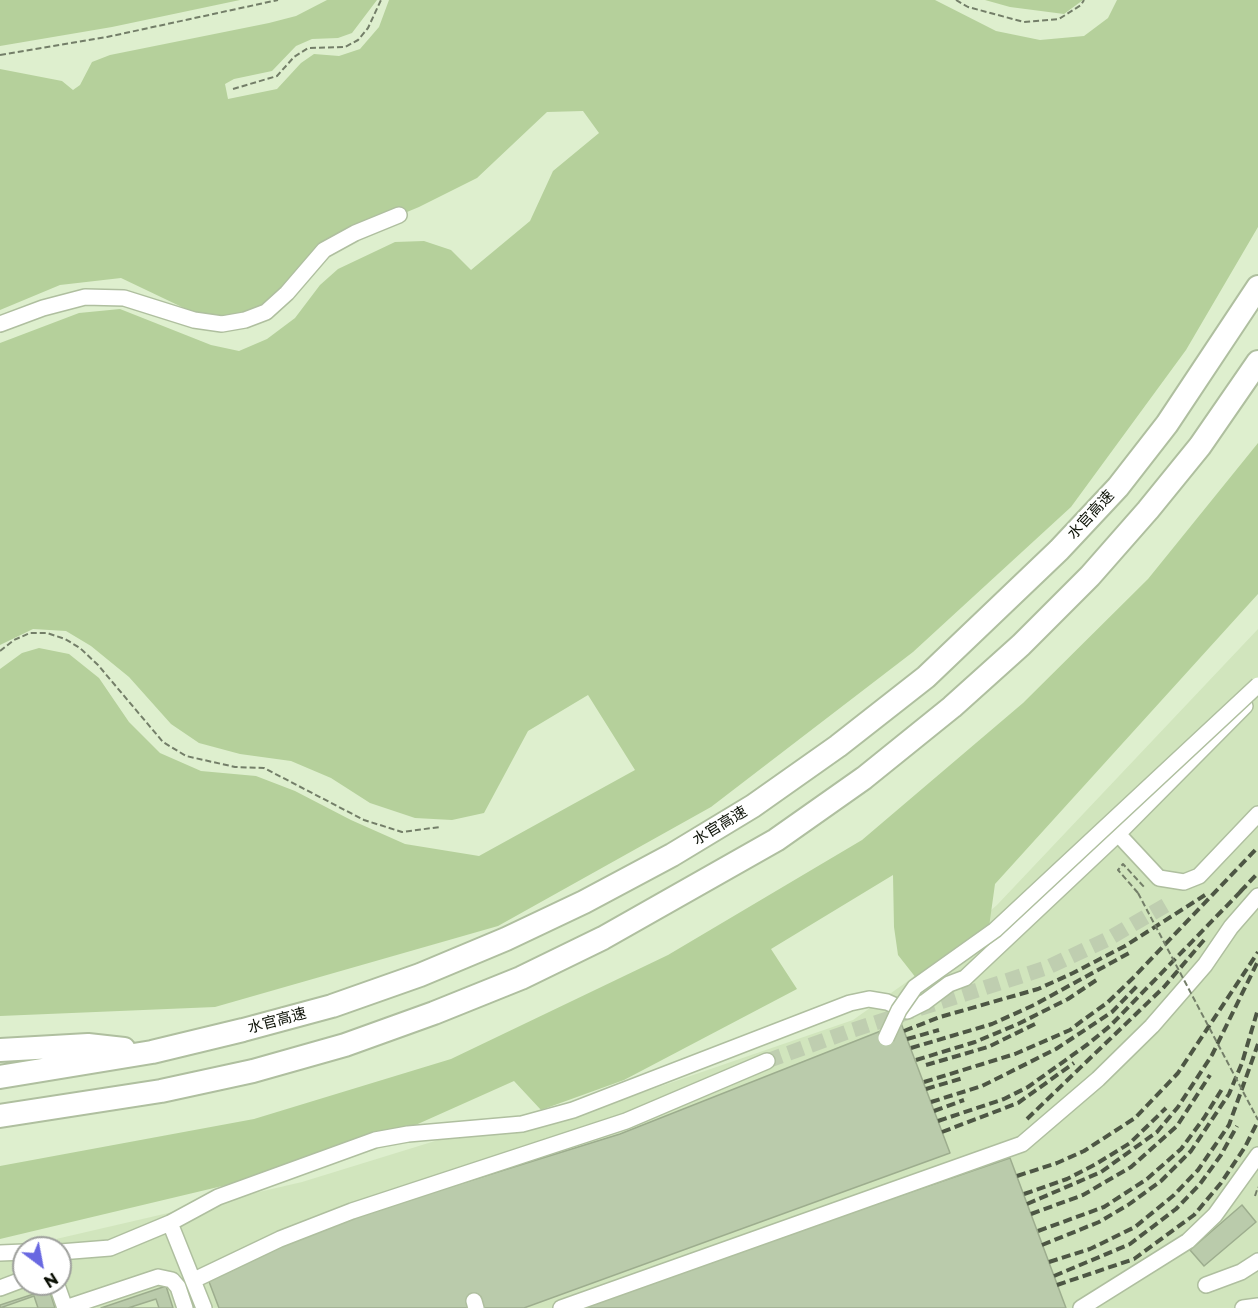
<!DOCTYPE html>
<html>
<head>
<meta charset="utf-8">
<style>
	body { margin:0 }
	#map { position:relative; width:1258px; height:1308px; overflow:hidden; background:#deefce; font-family:Montserrat,sans-serif }
	canvas { display:block }
	.north { position:absolute; left:12px; top:1236px; width:60px; height:60px; box-sizing:border-box; background:#fff; border:2px solid #9ea09c; border-radius:50%; rotate:148deg; font-size:16px; font-weight:700; line-height:24px; text-align:center; color:#0d1207 }
	.north::after { content:''; display:block; margin:auto; width:21px; height:27px; background:#6968e1; clip-path:polygon(50% 0,100% 100%,50% 72%,0 100%) }
</style>
</head>
<body>
<div id="map">
<canvas width="1258" height="1308"></canvas>
<div class="north">N</div>
</div>
<script>
const ctx = document.querySelector('canvas').getContext('2d');
ctx.lineJoin = 'round';
function paint(path, color) {
  ctx.fillStyle = color;
  ctx.fill(path, 'evenodd');
}
function toPath(rows) {
  const path = new Path2D();
  for (const r of rows) {
    path.moveTo(r[0], r[1]);
    for (let i = 2; i < r.length; i += 2) path.lineTo(r[i], r[i + 1]);
  }
  return path;
}
function trace(path, color, width, dash) {
  ctx.strokeStyle = color;
  ctx.lineWidth = width;
  ctx.lineCap = dash ? 'butt' : 'round';
  ctx.setLineDash(dash || []);
  ctx.stroke(path);
}
function write(font, color, halo, rows, align = 'center') {
  ctx.font = font + ' Montserrat,"Noto Sans SC",sans-serif';
  ctx.lineWidth = 5;
  ctx.setLineDash([]);
  ctx.textBaseline = 'middle';
  ctx.strokeStyle = halo;
  ctx.fillStyle = color;
  for (const [text, x, y, turn = 0] of rows) {
    ctx.save();
    ctx.translate(x, y);
    ctx.rotate((+turn || 0) * Math.PI / 180);
    ctx.textAlign = isNaN(turn) ? turn : align;
    if (halo) ctx.strokeText(text, 0, 0);
    ctx.fillText(text, 0, 0);
    ctx.restore();
  }
}
const built = toPath([
	[1258,629,1258,1308,0,1308,0,1252,302,1182,448,1137,545,1126,853,1020,908,981,997,905],
	[24,1248,60,1248,60,1284,24,1284]
]);
const green = toPath([
	[0,0,240,0,112,27,0,46],
	[327,0,377,0,352,33,338,38,312,39,296,46,272,71,234,79,225,84,228,99,277,89,301,63,314,54,339,56,360,49,379,27,389,0,935,0,996,31,1040,40,1084,36,1108,18,1117,0,1258,0,1258,227,1186,350,1071,507,913,652,711,807,498,926,215,1007,0,1016,0,669,22,653,39,648,69,654,99,678,129,722,160,753,201,771,256,776,295,791,351,820,405,844,479,856,635,770,588,695,528,731,484,813,452,820,415,818,370,803,331,778,291,761,240,754,199,743,171,724,129,677,91,646,66,631,33,629,0,645,0,343,79,313,120,309,211,345,239,351,267,339,295,318,320,285,338,269,395,242,424,241,451,250,471,270,530,221,553,171,599,133,583,111,547,112,477,178,419,207,347,237,274,308,207,319,121,278,60,285,0,310,0,69,62,81,73,90,80,85,92,62,110,55,269,23,296,16],
	[985,0,1083,0,1064,14,1010,7],
	[1258,443,1258,594,995,884,989,927,920,983,898,955,894,927,893,875,771,949,797,989,624,1080,541,1110,514,1081,344,1157,0,1239,0,1166,254,1119,451,1059,668,955,862,840,1023,703,1148,579]
]);
const building = toPath([
	[901,1023,950,1153,524,1308,219,1308,208,1279,311,1230,620,1134,901,1023],
	[1010,1158,1066,1308,571,1308,1010,1158],
	[1242,1205,1256,1222,1204,1266,1190,1250,1242,1205],
	[166,1286,173,1308,101,1308,166,1286],
	[49,1289,55,1308,0,1308,0,1305,49,1289],
	[34,1296,38,1308,0,1308,34,1296],
	[156,1299,159,1308,128,1308,156,1299]
]);
const minorTunnel = toPath([
	[767,1061,853,1030,1046,968,1106,940,1168,904]
]);
const path = toPath([
	[956,0,968,7,1024,22,1059,19,1081,5,1084,0],
	[0,55,107,37,278,0],
	[233,89,277,76,294,57,308,48,345,47,358,40,368,28,381,0],
	[0,651,14,640,30,633,47,633,65,639,80,648,98,665,163,742,186,756,235,767,264,768,364,820,402,832,440,827],
	[1138,893,1118,870,1123,864,1145,888],
	[1255,1196,1258,1187]
]);
const minor = toPath([
	[0,324,43,308,85,297,124,298,194,320,222,324,245,320,266,312,287,293,324,250,355,233,399,215],
	[1118,834,1159,878,1184,882,1199,876,1258,814],
	[170,1223,204,1308],
	[60,1252,110,1248,170,1223,218,1197,375,1140,408,1134,522,1124,573,1110,850,1003,869,999,887,1002,907,1011,925,1002,949,984,965,978,1118,834,1245,706],
	[0,1253,24,1252],
	[194,1280,280,1239,352,1211,626,1121,767,1061],
	[50,1284,58,1288,65,1308,158,1277,172,1280,178,1287,185,1308],
	[1206,1285,1241,1272,1258,1261],
	[0,1288,24,1279],
	[474,1301,476,1308],
	[561,1308,1022,1144,1098,1079,1152,1026,1205,965,1231,927,1258,896],
	[1081,1308,1188,1241,1215,1215,1258,1155],
	[1243,1308,1258,1306]
]);
const highway = toPath([
	[0,1050,88,1045,124,1049],
	[0,1077,152,1052,243,1030,332,1006,420,975,506,939,584,902,672,855,753,806,838,746,926,677,1059,550,1118,487,1167,424,1258,287],
	[0,1116,161,1091,253,1071,345,1045,434,1013,521,978,603,938,776,840,864,778,952,707,1021,645,1090,576,1148,510,1200,446,1258,362]
]);
const rail = toPath([
	[1240,892,1258,873],
	[904,1031,940,1017,1038,989,1073,973,1125,946,1205,895],
	[907,1039,939,1030],
	[911,1048,992,1024,1034,1005,1129,953],
	[916,1060,975,1042,1018,1024,1068,999,1098,979],
	[926,1065,988,1047,1035,1024],
	[924,1082,1015,1054,1070,1030,1083,1020,1107,1003,1133,978,1258,847],
	[926,1089,963,1078],
	[931,1102,982,1086,1056,1049,1112,1012,1138,985],
	[934,1111,964,1100],
	[1027,1119,1164,987,1204,940],
	[938,1121,1004,1099,1028,1087,1088,1044,1110,1026,1246,886],
	[942,1132,1018,1103,1074,1063],
	[1017,1176,1057,1163,1084,1151,1135,1118,1178,1073,1258,952],
	[1024,1194,1067,1179,1096,1164,1130,1143,1166,1108],
	[1027,1204,1101,1172,1157,1132,1178,1107,1212,1055,1258,961],
	[1031,1214,1083,1195,1131,1167,1177,1126,1210,1075],
	[1038,1231,1104,1207,1147,1179,1181,1149,1204,1118,1222,1089],
	[1042,1245,1099,1222,1128,1205,1161,1181,1191,1151,1229,1094,1242,1063,1258,1009],
	[1049,1262,1090,1249,1135,1227,1174,1195,1198,1170,1229,1125,1258,1044],
	[1054,1276,1130,1244,1176,1209,1200,1184,1221,1155,1237,1126],
	[1057,1285,1134,1259,1194,1215,1221,1183,1245,1147,1258,1121]
]);
const pathBridge = toPath([
	[1138,893,1258,1120]
]);
const minorBridge = toPath([
	[886,1038,899,1010,915,987,995,930,1258,685]
]);
const streetNames = [
	["水官高速",1091,515,-47],
	["水官高速",720,826,-31],
	["水官高速",277,1021,-15]
];
paint(built, '#d1e5bd');
paint(green, '#b5d09b');
paint(building, '#bacbab');
trace(building, '#9dad8e', 1.5);
trace(minorTunnel, '#bfceb0', 15, [15, 8]);
trace(minor, '#afbf9f', 18);
trace(highway, '#afbf9f', 26);
trace(path, '#737e68', 2, [6, 3]);
trace(minor, '#fff', 15);
trace(highway, '#fff', 22);
trace(rail, '#4d5644', 4, [9, 4.5]);
trace(minorBridge, '#afbf9f', 18, []);
trace(pathBridge, '#737e68', 2, [6, 3]);
trace(minorBridge, '#fff', 15);
write('15px', '#0d1207', '#fff', streetNames);
</script>
</body>
</html>
